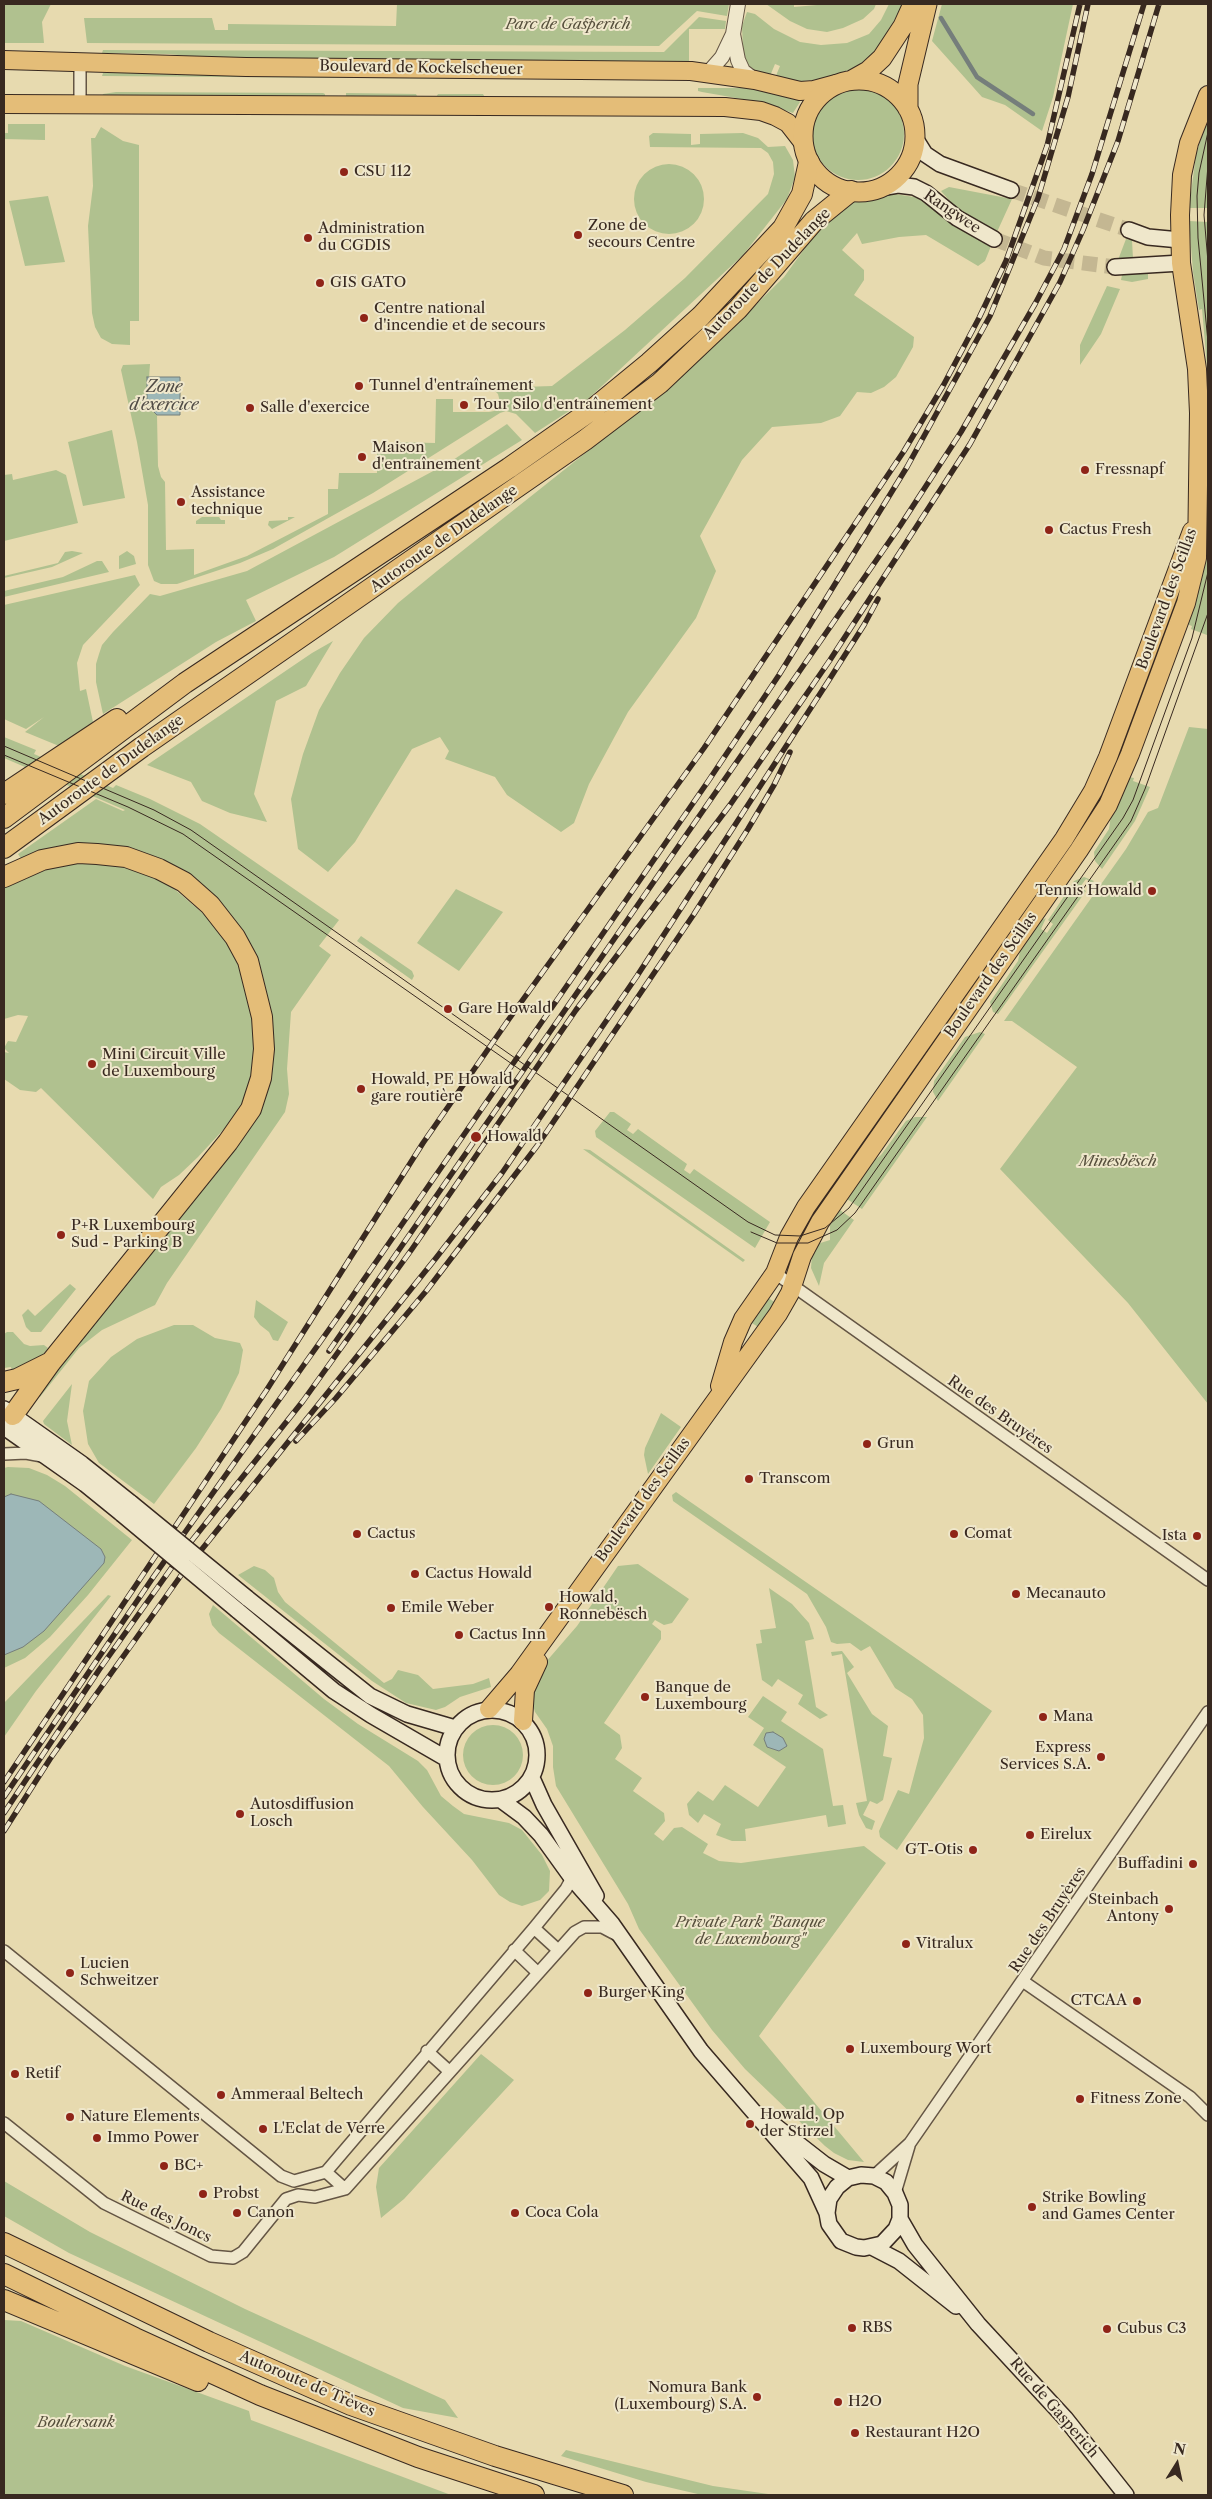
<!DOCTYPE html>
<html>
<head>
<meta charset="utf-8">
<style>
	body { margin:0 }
	#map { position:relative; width:1212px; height:2499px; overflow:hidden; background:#e7daaf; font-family:"Libre Caslon Text",serif }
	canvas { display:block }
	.frame { position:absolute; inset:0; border:5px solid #382920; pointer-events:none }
	.north { position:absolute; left:1152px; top:2439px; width:50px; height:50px; -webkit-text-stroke:4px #efe7cb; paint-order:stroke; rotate:10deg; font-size:14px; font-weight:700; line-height:20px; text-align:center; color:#382920 }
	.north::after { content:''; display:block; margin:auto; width:18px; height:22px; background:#382920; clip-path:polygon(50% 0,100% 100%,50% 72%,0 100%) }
</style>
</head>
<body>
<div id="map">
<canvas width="1212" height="2499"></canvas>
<div class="frame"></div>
<div class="north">N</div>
</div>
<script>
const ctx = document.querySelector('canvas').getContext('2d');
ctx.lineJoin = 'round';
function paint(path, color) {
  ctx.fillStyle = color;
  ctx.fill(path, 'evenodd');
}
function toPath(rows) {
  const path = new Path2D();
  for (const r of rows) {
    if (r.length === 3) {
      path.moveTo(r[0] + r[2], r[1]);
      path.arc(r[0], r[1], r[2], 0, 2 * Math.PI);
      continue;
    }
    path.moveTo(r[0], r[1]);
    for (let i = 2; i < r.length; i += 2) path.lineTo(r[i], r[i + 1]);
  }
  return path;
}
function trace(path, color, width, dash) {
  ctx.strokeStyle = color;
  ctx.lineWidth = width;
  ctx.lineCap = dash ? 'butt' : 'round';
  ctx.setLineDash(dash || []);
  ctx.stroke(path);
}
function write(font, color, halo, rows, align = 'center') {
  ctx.font = font + ' "Libre Caslon Text",serif';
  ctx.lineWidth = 4;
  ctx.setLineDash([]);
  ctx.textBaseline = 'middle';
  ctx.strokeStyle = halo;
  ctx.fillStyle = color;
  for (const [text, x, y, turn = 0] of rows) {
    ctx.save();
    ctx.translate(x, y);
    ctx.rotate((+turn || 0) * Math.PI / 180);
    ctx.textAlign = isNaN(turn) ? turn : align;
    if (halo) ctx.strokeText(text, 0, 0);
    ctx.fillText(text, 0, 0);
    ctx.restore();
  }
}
const green = toPath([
	[4,4,51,4,42,22,44,43,4,43],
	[397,4,729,4,727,16,697,11,659,46,87,43,84,18,212,18,215,30,228,30,228,24,396,26],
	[766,4,794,4,794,7,828,4,876,4,874,9,863,19,843,28,827,32,807,29,790,21],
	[889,4,904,4,876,51,855,68,822,79,794,82,775,78,780,66,775,64,770,76,753,70,747,64,743,53,742,26,747,12,755,14,774,29,800,42,821,45,847,43,869,34,881,20],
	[942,4,1073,4,1053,97,1042,131,1005,105,982,97,932,41],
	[699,17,726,21,725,29,689,29,689,62,684,62,211,59,170,54,102,53,103,50,664,52],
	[106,73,483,75,485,77,484,79,102,76,103,73],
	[698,88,753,88,798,99,800,102,793,113,765,103,702,92,698,91],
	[858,134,46],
	[116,92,323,93,325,94,325,98,102,97,103,94],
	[346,93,416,94,418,98,346,99],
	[438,94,483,94,486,99,436,97],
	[1208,117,1208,208,1189,208,1196,155],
	[8,124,45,124,45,140,4,139,4,133,8,133],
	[101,127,123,141,139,145,139,321,130,321,130,345,112,344,101,338,95,327,92,313,88,226,93,186,91,138,95,138],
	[653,133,691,134,691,145,700,144,700,134,743,133,758,138,768,147,785,146,793,160,795,177,787,199,743,255,588,399,535,433,516,414,506,411,500,413,373,493,273,549,240,563,177,584,161,584,154,581,148,565,148,505,137,442,121,370,123,365,150,364,147,405,157,415,158,466,161,477,165,482,166,550,194,549,194,575,247,556,328,514,328,489,338,489,339,473,377,473,377,450,395,450,395,442,435,443,436,399,453,399,453,412,489,412,494,411,500,402,498,394,492,388,552,386,625,330,685,278,768,194,774,174,773,162,768,153,761,148,650,147,649,136],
	[669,199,35],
	[949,187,1012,199,997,232,956,208,941,191],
	[895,194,920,198,961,229,991,246,985,261,978,266,926,235,899,237,862,244,857,233,842,250,864,270,864,280,854,295,914,337,913,347,896,377,884,387,871,393,857,392,840,416,821,423,772,427,742,460,700,536,716,571,696,618,628,712,589,784,574,823,561,832,507,795,495,777,445,759,449,751,440,737,412,749,355,842,328,872,298,849,291,799,303,754,319,710,340,673,364,638,398,603,437,571,613,431,709,351,784,277,821,226,851,202],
	[48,196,65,262,25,266,9,201],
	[1189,221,1208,222,1208,378,1202,309,1199,310,1193,272],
	[1126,239,1132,240,1133,259,1118,260],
	[1141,273,1148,274,1148,279,1132,282,1121,280,1122,275],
	[1107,286,1120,289,1101,334,1080,365,1080,345],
	[507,424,522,440,334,557,246,600,256,621,216,642,103,714,96,682,96,664,99,654,102,645,113,632,150,594,160,596,247,571,450,462],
	[112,430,125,498,83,506,68,442],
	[56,470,66,475,78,523,4,541,4,475,12,474,13,480],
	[1208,506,1208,630,1207,635,1191,629,1192,626,1187,624,1198,591,1204,564],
	[202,517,219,517,221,520,225,520,225,524,196,524,196,521],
	[288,517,295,517,272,529,268,525,269,521,288,520],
	[72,551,83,553,52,567,4,578,4,576,58,563,65,552],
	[127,551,134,556,136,564,119,569,119,556],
	[97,561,102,561,109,572,4,597,4,591,63,577],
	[135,575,140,585,83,645,77,663,80,691,86,689,93,722,59,746,25,732,44,717,26,729,4,719,4,605],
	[333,641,306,686,276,701,254,794,267,822,230,813,202,801,191,782,147,765,312,653],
	[1189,727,1208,729,1208,1404,1128,1303,1000,1169,1077,1067,1012,1021,1004,1021,1126,849,1148,812,1158,808],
	[4,737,36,750,34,754,113,788,116,785,150,799,200,824,339,920,319,946,331,955,291,1012,287,1069,289,1094,285,1112,167,1283,155,1305,102,1330,79,1348,40,1397,38,1394,271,1069,273,1023,261,971,236,922,151,857,22,860,18,854,96,799,123,811,125,810,4,758],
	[1129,777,1134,778,1133,781,1150,787,1135,821,1102,869,1095,861,1094,852,1109,829,1111,815],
	[1060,859,1063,860,996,959,991,957],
	[94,862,123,866,152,876,172,887,214,923,232,950,248,982,260,1043,246,1098,235,1117,198,1157,179,1175,161,1187,153,1199,41,1088,36,1092,20,1090,4,1079,4,1052,9,1053,4,1048,8,1041,16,1042,28,1016,18,1015,4,1019,4,887,42,870,64,865],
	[1084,877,1094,881,1092,883,1086,879,1080,887,1086,891,998,1014,993,1012,990,1002,1018,961,1021,946,1038,922,1046,918,1041,929,1047,933,1053,924,1048,920,1055,910,1074,881],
	[456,889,503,912,459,971,417,943],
	[361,936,412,971,414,976,412,980,357,941],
	[980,1032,985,1034,938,1101,933,1092,934,1081,965,1037],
	[921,1058,920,1067,833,1191,828,1187],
	[610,1112,614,1112,631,1124,627,1130,633,1134,638,1129,687,1164,684,1170,690,1174,694,1169,770,1222,755,1248,596,1137,595,1131],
	[915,1117,927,1117,862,1209,844,1197,867,1166,881,1155,906,1121],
	[583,1149,590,1150,745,1260,743,1262],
	[837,1208,854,1220,824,1263,819,1286,811,1268,812,1253,814,1245,830,1240,830,1220],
	[70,1284,76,1289,41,1332,31,1332,26,1327,22,1315,28,1309,35,1316],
	[767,1297,777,1304,760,1328,750,1322],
	[256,1300,288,1322,278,1341,273,1340,269,1332,260,1325,254,1317],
	[174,1325,193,1325,215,1338,240,1343,243,1350,239,1373,221,1409,196,1448,154,1504,99,1463,88,1444,83,1411,89,1381,111,1357,137,1339],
	[7,1332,13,1332,24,1344,30,1346,44,1345,48,1348,42,1356,12,1372,11,1367,4,1368,4,1334],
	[72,1384,67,1421,72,1445,44,1424,43,1421],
	[661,1413,681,1427,648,1474,644,1455,645,1448],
	[8,1467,29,1468,47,1475,65,1486,132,1540,88,1595,50,1637,25,1658,4,1668,4,1468],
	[676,1492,992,1711,897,1850,880,1837,879,1831,898,1790,909,1794,924,1738,923,1715,912,1699,895,1688,870,1646,861,1651,850,1643,837,1644,831,1642,826,1627,807,1594,680,1506,673,1501,672,1495],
	[638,1564,689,1599,672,1623,664,1625,655,1620,652,1624,661,1631,661,1639,604,1723,620,1735,622,1748,615,1759,642,1778,633,1791,664,1813,665,1821,654,1834,663,1841,674,1828,682,1827,708,1844,703,1853,719,1861,741,1863,864,1846,886,1863,759,2036,864,2162,848,2160,834,2153,825,2146,745,2069,712,2030,639,1929,628,1904,556,1786,553,1767,553,1746,547,1729,535,1712,532,1702,532,1692,545,1663,577,1626,618,1566],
	[254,1566,265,1570,274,1578,278,1592,285,1602,384,1683,392,1679,398,1670,418,1675,433,1689,473,1684,489,1678,491,1687,460,1697,445,1707,436,1710,406,1703,372,1681,238,1575],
	[769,1588,792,1604,809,1623,814,1639,805,1641,816,1707,828,1715,820,1719,798,1704,803,1695,778,1679,772,1687,762,1680,756,1644,762,1643,760,1630,776,1628],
	[108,1595,111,1596,36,1691,4,1737,4,1703],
	[213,1605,324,1699,358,1724,418,1761,427,1770,441,1796,453,1806,464,1814,509,1823,522,1830,542,1855,550,1871,549,1891,540,1900,522,1906,510,1902,499,1895,472,1860,423,1807,389,1766,219,1633,212,1625,209,1614],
	[842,1651,854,1667,847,1673,872,1714,888,1726,883,1756,892,1758,883,1800,877,1804,870,1801,863,1815,875,1821,872,1830,866,1828,859,1815,856,1803,867,1801,842,1654,832,1656,831,1652],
	[763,1696,787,1712,781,1721,823,1749,833,1806,843,1805,846,1824,828,1827,826,1815,745,1829,746,1841,732,1841,716,1835,721,1824,704,1814,698,1823,689,1815,687,1804,698,1791,713,1801,725,1785,758,1807,786,1767,753,1745,764,1728,748,1717],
	[493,1755,30],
	[481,2054,514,2080,404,2199,381,2218,376,2187,379,2168],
	[4,2181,90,2232,245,2309,445,2400,458,2418,403,2408,69,2253,4,2216],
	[4,2320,21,2321,125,2366,249,2411,251,2420,451,2495,4,2495],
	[566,2450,713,2486,775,2495,702,2495,646,2482,561,2456]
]);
const water = toPath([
	[147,377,180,377,180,415,157,415,147,405,147,377],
	[11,1494,39,1501,101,1549,105,1557,104,1563,44,1631,23,1647,4,1655,4,1497,11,1494],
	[773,1732,783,1738,787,1746,779,1751,767,1747,764,1739,766,1733,773,1732]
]);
const stream = toPath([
	[941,18,977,77,1033,114]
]);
const secondaryTunnel = toPath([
	[1011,190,1129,230],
	[994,239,1044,258,1115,267]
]);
const minor = toPath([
	[80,61,80,105],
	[775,1273,1208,1580],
	[4,1454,26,1453,42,1456],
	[534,1928,557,1949],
	[514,1950,537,1972],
	[4,1951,281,2176,294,2181,326,2172,534,1928,566,1889,572,1878],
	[1024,1982,1190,2097,1208,2115],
	[427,2051,449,2071],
	[4,2123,104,2203,211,2256,233,2258,243,2252,286,2199,298,2195,315,2197,345,2189,575,1932,584,1927,602,1927,619,1936],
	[326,2172,345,2189],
	[874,2176,910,2143,1208,1712],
	[895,2193,909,2146]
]);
const tertiary = toPath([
	[738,4,733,34,738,60,743,71,755,80],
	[708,73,722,57,733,34]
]);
const secondary = toPath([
	[915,138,925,154,940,164,1011,190],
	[880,188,898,185,914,187,926,193,957,218,994,239],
	[1129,230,1148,237,1180,240],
	[1115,267,1181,263],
	[4,1409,82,1464,131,1503],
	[4,1427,85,1484,122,1514],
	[247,1598,370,1696,407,1714,455,1728],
	[237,1610,334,1691,371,1715,447,1759],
	[492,1755,45],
	[532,1778,544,1805,596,1896],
	[501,1800,524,1817,541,1835,572,1878,612,1924,701,2051,811,2178,827,2213,829,2224,841,2241,856,2247,864,2248,882,2244,896,2229,900,2219,900,2205,895,2193,886,2182,874,2176,861,2175,848,2178,837,2187,829,2199,827,2213],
	[774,2125,824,2164,848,2178],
	[900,2219,915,2245,978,2324,1065,2418,1126,2495],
	[872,2247,899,2261,956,2306]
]);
const primary = toPath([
	[4,60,246,67,691,71,755,80,800,91,814,90,836,84],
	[4,104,725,107,761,111,775,116,788,123,802,141],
	[720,1386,733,1342,743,1319,775,1273,789,1237,806,1207,1064,839,1093,791,1108,757,1192,531],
	[489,1709,519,1674,778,1314,790,1293,802,1256,820,1222,1079,850,1108,805,1130,754,1186,603,1197,558,1199,413,1197,369,1181,263,1180,215,1182,175,1189,143,1208,95],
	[523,1721,525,1690,538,1662]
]);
const trunk = toPath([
	[852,80,868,71,882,58,903,26,913,4],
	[859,136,56],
	[908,109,908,84,927,4]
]);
const motorway = toPath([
	[4,794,117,719],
	[4,818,185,683,509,468,593,409,649,363,701,316,783,228,802,194,809,162],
	[4,848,142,747,585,440,660,383,738,309,814,221,851,191],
	[4,877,42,860,78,853,97,854,126,857,159,869,184,882,210,905,235,937,248,961,262,1017,264,1049,261,1078,251,1109,228,1142,51,1362,13,1415],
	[4,1382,17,1379,51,1362],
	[4,2243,209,2342,351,2405,495,2456,623,2495],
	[4,2274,135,2338,260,2395,418,2457,534,2495],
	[4,2300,198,2381]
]);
const tram = toPath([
	[1208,132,1199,173,1197,196,1198,238,1208,342],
	[1208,165,1204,215,1208,262],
	[4,746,154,810,191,830,748,1222,775,1235,800,1236,825,1228,849,1208,1123,818,1133,800,1192,638,1208,572],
	[4,755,128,807,183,834,522,1071],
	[751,1232,777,1243,808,1243,837,1230,855,1213,1131,821,1145,789,1208,613]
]);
const rail = toPath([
	[329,1351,900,526,961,432,1035,304,1064,249,1092,174,1144,4],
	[296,1441,336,1398,427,1290,537,1146,694,914,748,829,774,785,790,752],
	[4,1782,266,1391,423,1143,509,1019,704,748,904,451,943,386,979,318,1006,261,1047,146,1080,4],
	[4,1797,154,1576,340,1314,709,780,779,675,907,467,990,316,1038,198,1068,97,1088,4],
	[4,1813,99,1670,182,1553,303,1401,412,1249,576,1010,730,805,830,660,970,444,1060,282,1083,230,1118,141,1159,4],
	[4,1831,50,1759,182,1574,436,1258,502,1173,637,976,829,680,864,625,878,599]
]);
const secondaryBridge = toPath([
	[131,1503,247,1598],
	[122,1514,237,1610]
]);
const markers = [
	[344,172,5,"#8f2418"],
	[578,235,5,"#8f2418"],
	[308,238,5,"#8f2418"],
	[320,283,5,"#8f2418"],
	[364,318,5,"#8f2418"],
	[359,386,5,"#8f2418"],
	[464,405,5,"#8f2418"],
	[250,408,5,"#8f2418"],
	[362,457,5,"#8f2418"],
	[1085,470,5,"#8f2418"],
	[181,502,5,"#8f2418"],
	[1049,530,5,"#8f2418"],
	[1152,891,5,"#8f2418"],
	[448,1009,5,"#8f2418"],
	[92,1064,5,"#8f2418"],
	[361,1089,5,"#8f2418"],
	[476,1137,6,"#8f2418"],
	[61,1235,5,"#8f2418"],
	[867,1444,5,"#8f2418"],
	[749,1479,5,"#8f2418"],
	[357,1534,5,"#8f2418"],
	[954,1534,5,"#8f2418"],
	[1197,1536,5,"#8f2418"],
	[415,1574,5,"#8f2418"],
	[1016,1594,5,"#8f2418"],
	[549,1607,5,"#8f2418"],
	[391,1608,5,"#8f2418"],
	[459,1635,5,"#8f2418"],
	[645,1697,5,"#8f2418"],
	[1043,1717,5,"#8f2418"],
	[1101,1757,5,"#8f2418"],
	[240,1814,5,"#8f2418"],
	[1030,1835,5,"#8f2418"],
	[973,1850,5,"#8f2418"],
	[1193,1864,5,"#8f2418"],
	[1169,1909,5,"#8f2418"],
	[906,1944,5,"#8f2418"],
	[70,1973,5,"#8f2418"],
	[588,1993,5,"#8f2418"],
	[1137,2001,5,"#8f2418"],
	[850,2049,5,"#8f2418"],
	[15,2074,5,"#8f2418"],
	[221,2095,5,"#8f2418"],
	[1080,2099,5,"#8f2418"],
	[70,2117,5,"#8f2418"],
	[750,2124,5,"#8f2418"],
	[263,2129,5,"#8f2418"],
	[97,2138,5,"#8f2418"],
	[164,2166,5,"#8f2418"],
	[203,2194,5,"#8f2418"],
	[1032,2207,5,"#8f2418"],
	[237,2213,5,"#8f2418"],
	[515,2213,5,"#8f2418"],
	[852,2328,5,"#8f2418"],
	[1107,2329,5,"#8f2418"],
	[757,2397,5,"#8f2418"],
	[838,2402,5,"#8f2418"],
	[855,2433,5,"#8f2418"]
];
const parkNames = [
	["Parc de Gasperich",568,25],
	["Minesbësch",1118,1162],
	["Private Park \"Banque",750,1923],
	["de Luxembourg\"",750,1940],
	["Boulersank",76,2423]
];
const streetNames = [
	["Boulevard de Kockelscheuer",421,68,1],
	["Rangwee",952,212,34],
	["Autoroute de Dudelange",767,274,-46],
	["Autoroute de Dudelange",444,539,-35],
	["Boulevard des Scillas",1167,599,-70],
	["Autoroute de Dudelange",111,770,-36],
	["Boulevard des Scillas",991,975,-55],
	["Rue des Bruyères",1000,1415,35],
	["Boulevard des Scillas",643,1500,-54],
	["Rue des Bruyères",1048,1920,-56],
	["Rue des Joncs",166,2217,26],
	["Autoroute de Trèves",307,2384,23],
	["Rue de Gasperich",1054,2408,49]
];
const poiNames = [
	["CSU 112",354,172],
	["Zone de",588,226],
	["secours Centre",588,243],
	["Administration",318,229],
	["du CGDIS",318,246],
	["GIS GATO",330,283],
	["Centre national",374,309],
	["d'incendie et de secours",374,326],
	["Tunnel d'entraînement",369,386],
	["Tour Silo d'entraînement",474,405],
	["Salle d'exercice",260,408],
	["Maison",372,448],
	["d'entraînement",372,465],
	["Fressnapf",1095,470],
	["Assistance",191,493],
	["technique",191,510],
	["Cactus Fresh",1059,530],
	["Tennis Howald",1142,891,"right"],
	["Gare Howald",458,1009],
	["Mini Circuit Ville",102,1055],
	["de Luxembourg",102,1072],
	["Howald, PE Howald",371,1080],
	["gare routière",371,1097],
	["Howald",487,1137],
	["P+R Luxembourg",71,1226],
	["Sud - Parking B",71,1243],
	["Grun",877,1444],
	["Transcom",759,1479],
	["Cactus",367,1534],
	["Comat",964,1534],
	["Ista",1187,1536,"right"],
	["Cactus Howald",425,1574],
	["Mecanauto",1026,1594],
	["Howald,",559,1598],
	["Ronnebësch",559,1615],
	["Emile Weber",401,1608],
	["Cactus Inn",469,1635],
	["Banque de",655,1688],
	["Luxembourg",655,1705],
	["Mana",1053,1717],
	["Express",1091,1748,"right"],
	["Services S.A.",1091,1765,"right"],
	["Autosdiffusion",250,1805],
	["Losch",250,1822],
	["Eirelux",1040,1835],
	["GT-Otis",963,1850,"right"],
	["Buffadini",1183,1864,"right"],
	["Steinbach",1159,1900,"right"],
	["Antony",1159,1917,"right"],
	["Vitralux",916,1944],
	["Lucien",80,1964],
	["Schweitzer",80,1981],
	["Burger King",598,1993],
	["CTCAA",1127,2001,"right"],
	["Luxembourg Wort",860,2049],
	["Retif",25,2074],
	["Ammeraal Beltech",231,2095],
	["Fitness Zone",1090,2099],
	["Howald, Op",760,2115],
	["der Stirzel",760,2132],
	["Nature Elements",80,2117],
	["L'Eclat de Verre",273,2129],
	["Immo Power",107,2138],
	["BC+",174,2166],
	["Probst",213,2194],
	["Strike Bowling",1042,2198],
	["and Games Center",1042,2215],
	["Canon",247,2213],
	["Coca Cola",525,2213],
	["RBS",862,2328],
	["Cubus C3",1117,2329],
	["Nomura Bank",747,2388,"right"],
	["(Luxembourg) S.A.",747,2405,"right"],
	["H2O",848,2402],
	["Restaurant H2O",865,2433]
];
const waterNames = [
	["Zone",164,387],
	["d'exercice",164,405]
];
paint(green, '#b0c18f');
paint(water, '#9db7b7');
trace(water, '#757e7b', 1);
trace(stream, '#757e7b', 4.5);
trace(secondaryTunnel, '#c4b792', 15, [15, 8]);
trace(minor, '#645544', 14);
trace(tertiary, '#645544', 16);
trace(secondary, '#382920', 18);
trace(primary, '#382920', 20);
trace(trunk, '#382920', 21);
trace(motorway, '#382920', 22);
trace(minor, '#efe7cb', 11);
trace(tertiary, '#efe7cb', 14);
trace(secondary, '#efe7cb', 15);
trace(primary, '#e4bd78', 18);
trace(trunk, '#e4bd78', 19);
trace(motorway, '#e4bd78', 20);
trace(tram, '#382920', 1);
trace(rail, '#382920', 5.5);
trace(rail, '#efe7cb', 4, [11]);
trace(secondaryBridge, '#382920', 18, []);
trace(secondaryBridge, '#efe7cb', 15);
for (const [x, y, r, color] of markers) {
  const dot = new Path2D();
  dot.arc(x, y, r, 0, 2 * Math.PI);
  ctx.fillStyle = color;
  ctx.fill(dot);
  trace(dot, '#efe7cb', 2);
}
write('italic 15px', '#564f3c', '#efe7cb', parkNames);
write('15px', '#382920', '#efe7cb', streetNames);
write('15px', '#382920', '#efe7cb', poiNames, 'left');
write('italic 16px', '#514c46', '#efe7cb', waterNames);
</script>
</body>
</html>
